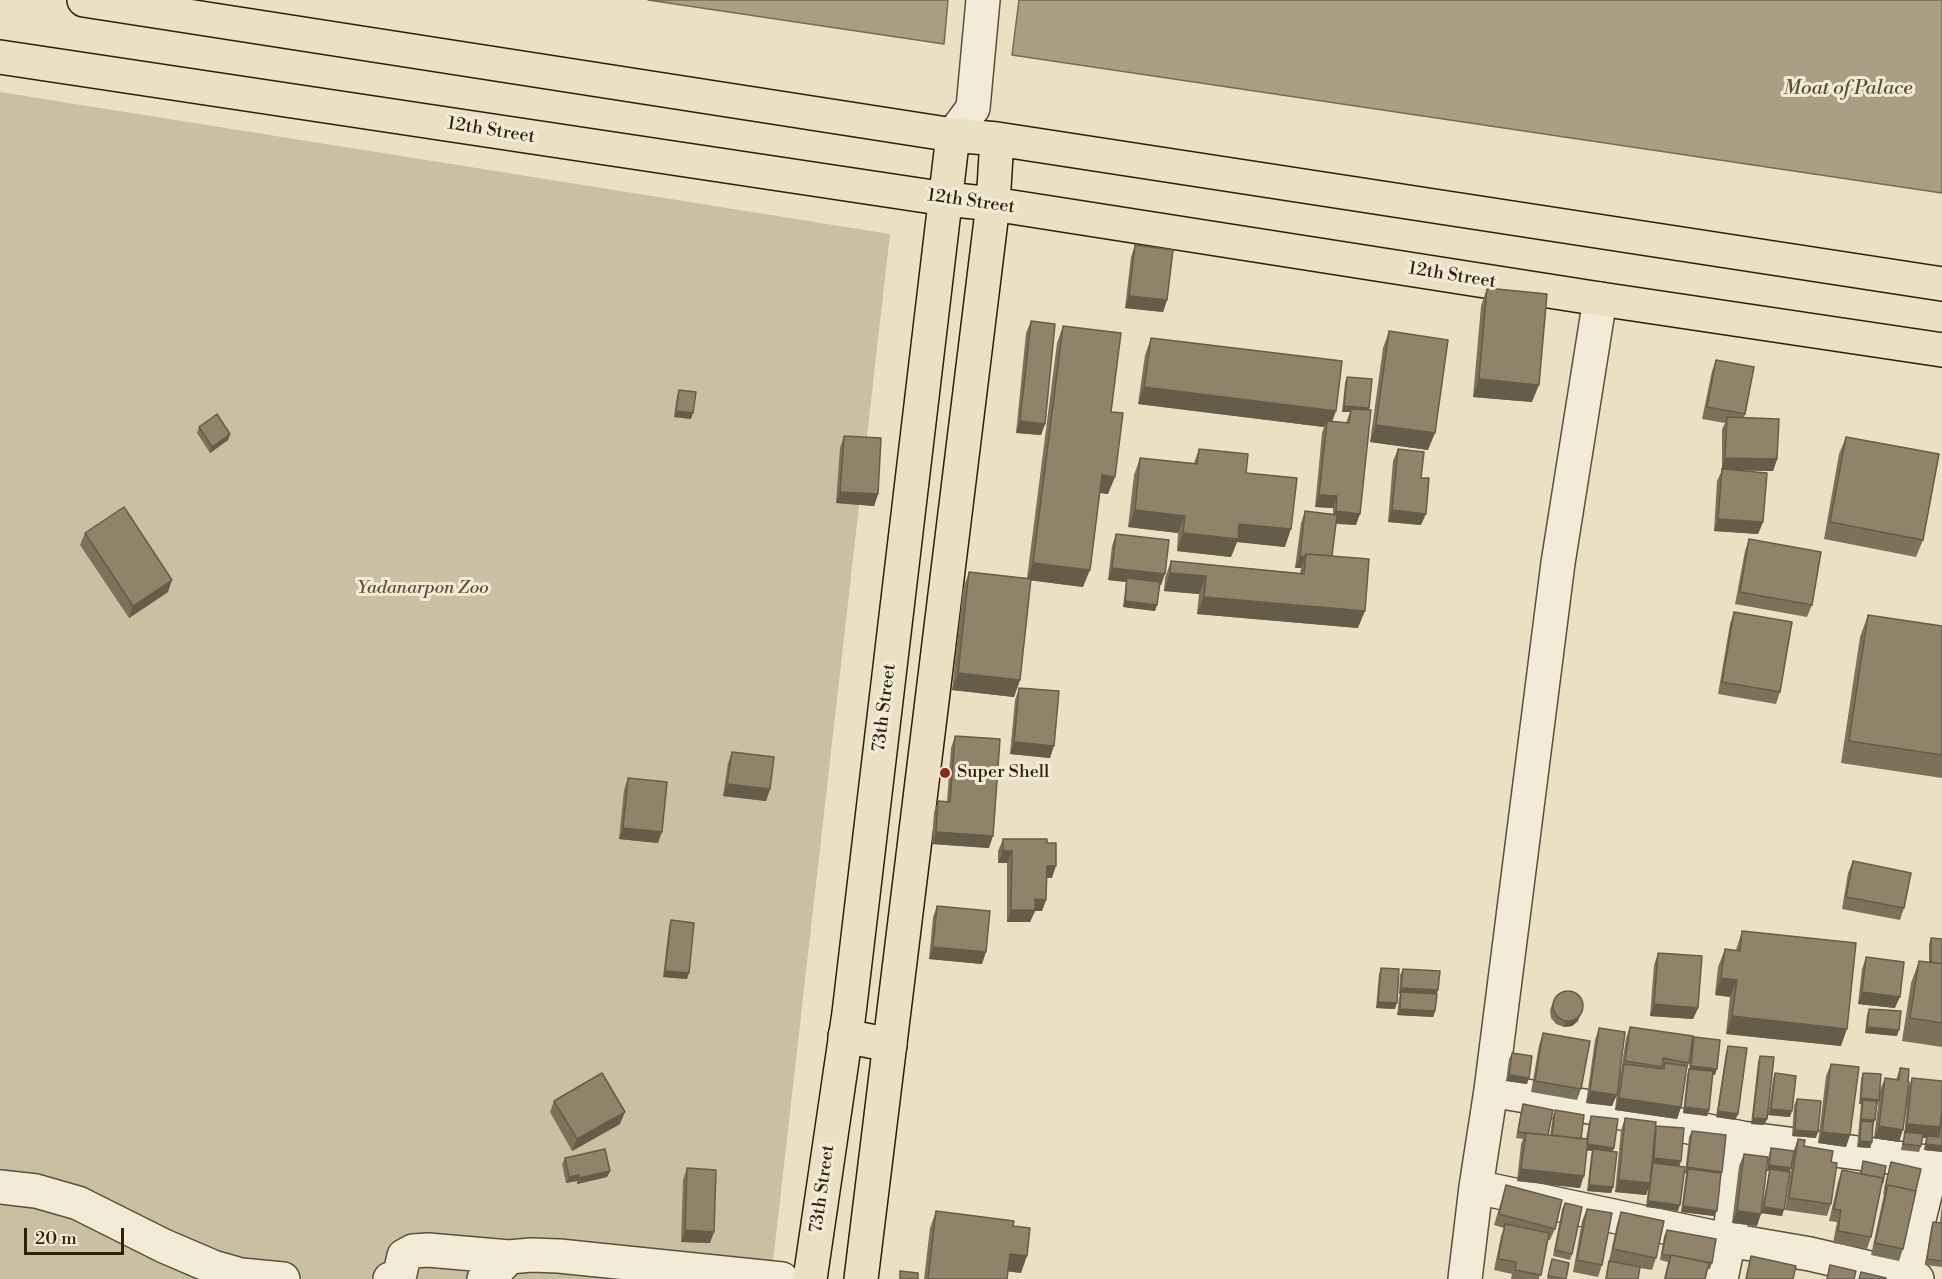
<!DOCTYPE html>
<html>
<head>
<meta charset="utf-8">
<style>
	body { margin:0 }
	#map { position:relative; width:1942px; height:1279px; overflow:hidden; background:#ebe0c3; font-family:"Libre Bodoni",serif }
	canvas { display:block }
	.scale { position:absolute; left:24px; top:1228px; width:100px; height:27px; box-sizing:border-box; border:3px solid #2e1f09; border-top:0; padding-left:8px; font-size:18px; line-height:21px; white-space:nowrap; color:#2e1f09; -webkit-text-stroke:4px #f2ebd8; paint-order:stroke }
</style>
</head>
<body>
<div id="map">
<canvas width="1942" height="1279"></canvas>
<div class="scale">20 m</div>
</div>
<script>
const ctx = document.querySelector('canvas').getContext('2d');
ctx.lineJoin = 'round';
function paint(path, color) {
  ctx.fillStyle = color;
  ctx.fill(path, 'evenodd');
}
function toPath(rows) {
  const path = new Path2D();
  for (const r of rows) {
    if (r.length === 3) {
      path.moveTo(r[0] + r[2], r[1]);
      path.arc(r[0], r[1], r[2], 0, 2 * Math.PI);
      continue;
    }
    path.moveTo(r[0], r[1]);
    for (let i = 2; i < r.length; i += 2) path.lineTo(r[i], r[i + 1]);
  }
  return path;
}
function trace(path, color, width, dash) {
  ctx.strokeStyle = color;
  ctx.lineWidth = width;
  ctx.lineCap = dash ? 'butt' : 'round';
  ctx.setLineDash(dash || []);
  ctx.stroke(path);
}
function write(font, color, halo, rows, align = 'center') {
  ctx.font = font + ' "Libre Bodoni",serif';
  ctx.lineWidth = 6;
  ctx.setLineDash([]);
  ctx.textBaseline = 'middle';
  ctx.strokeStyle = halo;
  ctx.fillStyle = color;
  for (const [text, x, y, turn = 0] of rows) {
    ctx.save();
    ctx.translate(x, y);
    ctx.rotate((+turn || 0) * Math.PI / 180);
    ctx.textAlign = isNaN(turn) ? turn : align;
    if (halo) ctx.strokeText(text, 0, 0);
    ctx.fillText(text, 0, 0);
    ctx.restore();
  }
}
const green = toPath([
	[0,92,890,234,771,1279,0,1279]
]);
const water = toPath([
	[648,0,948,0,944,44,648,0],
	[1019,0,1942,0,1942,193,1012,55,1019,0]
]);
const minor = toPath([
	[1491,1090,1607,1110,1742,1138,1942,1164],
	[0,1187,36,1191,78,1203,164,1246,213,1267,241,1275,283,1279],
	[1476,1187,1717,1238,1810,1254,1917,1279],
	[390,1279,399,1278,404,1256,413,1251,428,1250,509,1257],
	[484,1279,499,1268,509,1257,531,1255,559,1256,782,1279],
	[1465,1279,1476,1187,1491,1090,1558,563,1600,299],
	[1721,1279,1729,1240,1742,1138],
	[1904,1279,1933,1163]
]);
const tertiary = toPath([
	[953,135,973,108,983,0]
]);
const primary = toPath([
	[84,0,953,135,997,139,1942,284],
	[0,57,946,199,993,204,1600,299,1942,350],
	[810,1279,849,1013,953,135],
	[861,1279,993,204,997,139]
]);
const trunk = toPath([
	[845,1036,890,1045]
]);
const wall = toPath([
	[1135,245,1167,300,1163,312,1125,308,1131,257],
	[1487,288,1532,402,1473,397,1481,306],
	[1031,321,1045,424,1041,435,1016,433,1026,333],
	[1063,326,1111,412,1108,494,1099,493,1083,587,1031,580,1020,680,1014,697,952,690,963,589,969,572,1027,578,1057,343],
	[1389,331,1428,450,1370,442,1383,348],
	[1151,338,1332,422,1346,423,1350,412,1342,412,1345,383,1347,377,1369,410,1356,525,1336,524,1332,556,1358,628,1197,614,1199,594,1164,591,1165,578,1171,561,1300,573,1301,568,1295,568,1301,523,1305,511,1333,514,1333,508,1315,507,1322,433,1324,427,1138,404,1145,355],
	[1716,360,1745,414,1744,418,1777,459,1773,471,1729,470,1763,522,1758,534,1714,531,1717,481,1722,470,1722,429,1725,423,1702,419,1712,371],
	[679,390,691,419,674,417,677,396],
	[199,427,230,434,228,440,210,453,197,433],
	[844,436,878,494,874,506,836,503,840,448],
	[1846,437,1923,540,1916,557,1824,539,1839,454],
	[1199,449,1246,473,1285,547,1237,542,1231,557,1177,551,1178,533,1128,527,1134,475,1140,458,1194,463],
	[1398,449,1421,478,1421,525,1388,522,1393,461],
	[85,533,168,592,129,618,80,545],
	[1116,534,1161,585,1160,585,1155,611,1123,607,1126,582,1108,580,1112,546],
	[1749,539,1812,605,1807,617,1735,604,1745,551],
	[1734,612,1780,692,1776,704,1718,694,1730,624],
	[1868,615,1942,626,1942,778,1841,763,1860,637],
	[1019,688,1050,758,1010,754,1015,700],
	[955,736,989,848,932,844,934,812,938,801,947,801,951,748],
	[732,752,770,789,766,801,723,796,728,763],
	[628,778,658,843,619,839,624,790],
	[1003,839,1052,878,1046,878,1046,900,1042,911,1035,911,1030,922,1007,922,1007,863,998,863,998,851],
	[1853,861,1904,908,1900,920,1842,909,1848,873],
	[937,906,982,964,929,959,933,917],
	[671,920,687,979,663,977,669,926],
	[1742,931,1841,1046,1726,1034,1730,997,1715,995,1718,967,1725,949,1736,950],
	[1931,938,1942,939,1942,1047,1902,1041,1911,983,1919,961,1929,962,1929,944],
	[1658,953,1698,1008,1693,1019,1650,1016,1654,965],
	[1866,957,1895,1008,1858,1004,1862,969],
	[1381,968,1395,1009,1376,1008,1379,974],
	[1403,969,1438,990,1436,996,1435,1011,1433,1017,1397,1015,1399,998,1400,994,1399,994,1400,975],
	[1555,997,1578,1021,1572,1026,1564,1027,1556,1024,1551,1018,1550,1010],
	[1869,1009,1897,1036,1865,1033,1867,1015],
	[1630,1027,1692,1042,1694,1037,1715,1075,1713,1075,1709,1110,1707,1116,1683,1113,1687,1075,1689,1069,1691,1048,1689,1063,1686,1071,1681,1107,1677,1119,1615,1110,1618,1081,1612,1106,1586,1103,1595,1040,1599,1028,1619,1075,1621,1071,1626,1038],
	[1543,1033,1581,1089,1577,1100,1531,1092,1539,1045],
	[1728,1046,1738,1114,1735,1120,1716,1117,1726,1052],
	[1512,1053,1527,1084,1506,1081,1509,1059],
	[1760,1056,1767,1119,1764,1125,1751,1124,1758,1062],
	[1831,1064,1850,1135,1846,1147,1818,1143,1826,1076],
	[1900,1068,1908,1082,1908,1089,1912,1078,1942,1081,1942,1152,1924,1150,1926,1138,1922,1138,1921,1146,1919,1152,1901,1150,1904,1136,1907,1104,1899,1142,1874,1138,1880,1090,1885,1078,1896,1080],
	[1775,1073,1790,1117,1768,1115,1773,1079],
	[1863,1073,1877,1106,1873,1126,1872,1142,1870,1148,1857,1147,1861,1104,1859,1104,1861,1079],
	[1797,1099,1816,1138,1792,1136,1794,1105],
	[554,1101,620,1124,572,1151,550,1112],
	[1523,1104,1548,1135,1550,1135,1553,1116,1555,1110,1581,1139,1586,1139,1589,1122,1591,1116,1613,1151,1613,1187,1611,1193,1587,1191,1591,1155,1592,1151,1587,1150,1580,1188,1517,1181,1521,1144,1523,1139,1516,1138,1521,1110],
	[1625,1118,1655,1130,1656,1126,1681,1161,1679,1166,1678,1211,1646,1207,1648,1188,1646,1195,1615,1192,1621,1130],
	[1692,1131,1721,1174,1714,1216,1681,1212,1686,1173,1685,1173,1689,1137],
	[1798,1139,1804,1146,1831,1162,1831,1204,1827,1216,1785,1210,1794,1150],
	[1771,1148,1790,1172,1782,1216,1761,1213,1769,1171,1767,1171,1769,1154],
	[1744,1154,1757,1226,1732,1223,1739,1166],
	[565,1158,610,1171,607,1177,577,1184,577,1181,566,1183,562,1164],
	[1863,1161,1883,1182,1881,1188,1871,1237,1867,1249,1833,1243,1837,1222,1829,1221,1838,1182,1842,1170,1860,1173],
	[1891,1162,1903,1249,1899,1261,1871,1255,1884,1194,1883,1194,1889,1168],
	[687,1168,710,1243,681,1242,683,1180],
	[1506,1185,1555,1229,1550,1240,1548,1240,1539,1279,1511,1279,1512,1274,1494,1270,1501,1236,1504,1228,1494,1225],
	[1565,1203,1572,1254,1570,1260,1553,1256,1562,1209],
	[1942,1203,1942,1222,1940,1222],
	[1587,1209,1602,1265,1598,1277,1573,1272,1582,1221],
	[936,1211,1013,1226,1021,1273,1008,1271,1007,1279,924,1279,930,1228],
	[1621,1212,1656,1258,1652,1270,1640,1268,1638,1279,1605,1279,1617,1224],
	[1933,1222,1942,1223,1942,1267,1925,1265,1931,1228],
	[1667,1230,1712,1263,1710,1269,1708,1269,1705,1279,1664,1279,1668,1262,1660,1260,1664,1236],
	[1552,1259,1566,1279,1547,1279]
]);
const shadedWall = toPath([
	[1129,296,1167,300,1163,312,1125,308],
	[1479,379,1539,385,1532,402,1473,397],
	[1144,387,1336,411,1330,428,1327,421,1324,427,1138,404],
	[1344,406,1369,408,1367,414,1351,409,1350,412,1342,412],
	[676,411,693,413,691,419,674,417],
	[1020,421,1045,424,1041,435,1016,433],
	[1376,425,1435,433,1428,450,1370,442],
	[230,434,228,440,210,453,212,447],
	[1725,458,1777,459,1773,471,1721,470],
	[1102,475,1115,477,1108,494,1095,492],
	[840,492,878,494,874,506,836,503],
	[1319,495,1337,496,1333,508,1315,507],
	[1135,510,1185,516,1178,533,1128,527],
	[1392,510,1426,514,1421,525,1388,522],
	[1336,511,1360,514,1356,525,1332,523],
	[1718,519,1763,522,1758,534,1714,531],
	[1239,524,1291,529,1285,547,1237,542,1231,557,1177,551,1183,533],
	[1300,556,1305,557,1301,568,1295,568],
	[1033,563,1090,570,1083,587,1027,580],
	[1112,568,1165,574,1161,585,1127,582,1127,578,1126,582,1108,580],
	[1170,573,1206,576,1199,594,1164,591],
	[172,580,168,592,129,618,133,606],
	[1204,597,1365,611,1358,628,1197,614],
	[1125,601,1157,605,1155,611,1123,607],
	[958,673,1020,680,1014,697,952,690],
	[1014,742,1054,746,1050,758,1010,754],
	[727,784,770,789,766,801,723,796],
	[623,828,662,832,658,843,619,839],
	[936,832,993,836,989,848,932,844],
	[1003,851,1012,851,1007,863,998,863],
	[1047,866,1056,866,1052,878,1042,878],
	[1035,899,1046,900,1042,911,1035,911,1030,922,1007,922,1011,910],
	[933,947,986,952,982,964,929,959],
	[665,971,689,973,687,979,663,977],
	[1721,978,1737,980,1730,997,1715,995],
	[1401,988,1438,990,1436,996,1399,994],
	[1862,992,1900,997,1895,1008,1858,1004],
	[1378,1002,1397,1003,1395,1009,1376,1008],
	[1654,1004,1698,1008,1693,1019,1650,1016],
	[1583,1008,1578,1021,1572,1026,1564,1027,1566,1021],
	[1400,1009,1435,1011,1433,1017,1397,1015],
	[1732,1016,1847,1029,1841,1046,1726,1034],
	[1867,1027,1899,1030,1897,1036,1865,1033],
	[1691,1066,1717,1069,1715,1075,1689,1072],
	[1509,1075,1529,1078,1527,1084,1506,1081],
	[1590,1091,1617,1095,1612,1106,1586,1103],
	[1619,1098,1681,1107,1677,1119,1615,1110],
	[1861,1098,1879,1100,1877,1106,1863,1100,1861,1104,1859,1104],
	[1685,1107,1709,1110,1707,1116,1683,1113],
	[1771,1109,1792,1111,1790,1117,1768,1115],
	[1718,1111,1738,1114,1735,1120,1716,1117],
	[625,1112,620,1124,572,1151,577,1139],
	[1753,1118,1767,1119,1764,1125,1751,1124],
	[1861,1119,1875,1120,1873,1126,1861,1121,1859,1125],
	[1907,1124,1940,1127,1936,1139,1927,1136,1926,1138,1904,1136,1905,1132,1903,1136],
	[1879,1126,1903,1130,1899,1142,1874,1138],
	[1795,1130,1818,1132,1816,1138,1792,1136],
	[1822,1132,1850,1135,1846,1147,1818,1143],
	[1860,1141,1872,1142,1870,1148,1857,1147],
	[1587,1144,1614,1148,1612,1154,1585,1150],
	[1926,1144,1942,1146,1942,1152,1924,1150],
	[1654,1158,1681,1161,1679,1167,1652,1164],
	[1769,1165,1791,1168,1789,1174,1767,1171],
	[1687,1167,1722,1172,1719,1178,1688,1169,1686,1173,1685,1173],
	[1521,1169,1584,1176,1580,1188,1517,1181],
	[610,1171,607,1177,577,1184,579,1178],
	[579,1175,577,1181,566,1183,569,1177],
	[1619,1180,1650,1183,1646,1195,1615,1192],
	[1589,1185,1613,1187,1611,1193,1587,1191],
	[1648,1201,1680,1205,1678,1211,1646,1207],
	[1683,1206,1717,1211,1714,1216,1681,1212],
	[1764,1207,1784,1210,1782,1216,1761,1213],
	[1737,1211,1761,1214,1757,1226,1732,1223],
	[685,1230,714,1232,710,1243,681,1242],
	[1010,1254,1027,1256,1021,1273,1004,1271]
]);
const building = toPath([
	[1135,245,1173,250,1167,300,1129,296,1135,245],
	[1487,288,1547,294,1539,385,1479,379,1487,288],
	[1031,321,1055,324,1045,424,1020,421,1031,321],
	[1063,326,1121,333,1111,412,1123,413,1115,477,1102,475,1090,570,1033,563,1063,326],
	[1389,331,1448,340,1435,433,1376,425,1389,331],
	[1151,338,1342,361,1336,411,1144,387,1151,338],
	[1716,360,1754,367,1745,414,1707,407,1716,360],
	[1347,377,1372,379,1369,408,1344,406,1347,377],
	[679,390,696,392,693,413,676,411,679,390],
	[1351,409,1371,410,1360,514,1336,511,1337,496,1319,495,1327,421,1349,423,1351,409],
	[217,414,230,434,212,447,199,427,217,414],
	[1727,417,1779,419,1777,459,1725,458,1727,417],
	[844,436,881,438,878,494,840,492,844,436],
	[1846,437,1939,454,1923,540,1830,522,1846,437],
	[1199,449,1248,454,1246,473,1297,478,1291,529,1239,524,1238,539,1183,533,1185,516,1135,510,1140,458,1197,464,1199,449],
	[1398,449,1424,452,1421,478,1429,478,1426,514,1392,510,1398,449],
	[1722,469,1767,473,1763,522,1718,519,1722,469],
	[124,507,172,580,133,606,85,533,124,507],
	[1305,511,1337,515,1332,556,1306,554,1305,557,1300,556,1305,511],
	[1116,534,1169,540,1165,574,1112,568,1116,534],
	[1749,539,1821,552,1812,605,1740,592,1749,539],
	[1306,554,1369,559,1365,611,1204,597,1206,576,1170,573,1171,561,1304,574,1306,554],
	[969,572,1031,579,1020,680,958,673,969,572],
	[1127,578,1160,582,1157,605,1125,601,1127,578],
	[1734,612,1792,622,1780,692,1722,682,1734,612],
	[1868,615,1942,626,1942,755,1849,741,1868,615],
	[1019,688,1059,691,1054,746,1014,742,1019,688],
	[955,736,1000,739,993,836,936,832,938,801,950,802,955,736],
	[732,752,774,757,770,789,727,784,732,752],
	[628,778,667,782,662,832,623,828,628,778],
	[1003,839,1047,839,1047,843,1056,843,1056,866,1047,866,1046,900,1035,899,1035,910,1011,910,1012,851,1003,851,1003,839],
	[1853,861,1911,873,1904,908,1846,897,1853,861],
	[937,906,990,911,986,952,933,947,937,906],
	[671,920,694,923,689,973,665,971,671,920],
	[1742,931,1856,943,1847,1029,1732,1016,1737,980,1721,978,1725,949,1740,951,1742,931],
	[1931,938,1942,939,1942,964,1931,962,1931,938],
	[1658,953,1702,956,1698,1008,1654,1004,1658,953],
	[1866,957,1904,962,1900,997,1862,992,1866,957],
	[1919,961,1942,964,1942,1023,1910,1018,1919,961],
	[1381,968,1399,969,1397,1003,1378,1002,1381,968],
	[1403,969,1440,971,1438,990,1401,988,1403,969],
	[1568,1006,15],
	[1401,992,1437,994,1435,1011,1400,1009,1401,992],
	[1869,1009,1901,1011,1899,1030,1867,1027,1869,1009],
	[1630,1027,1693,1036,1689,1063,1663,1058,1662,1067,1625,1061,1630,1027],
	[1599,1028,1625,1032,1617,1095,1590,1091,1599,1028],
	[1543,1033,1590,1041,1581,1089,1535,1081,1543,1033],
	[1694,1037,1720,1040,1717,1069,1691,1066,1694,1037],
	[1728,1046,1747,1048,1738,1114,1718,1111,1728,1046],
	[1512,1053,1532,1056,1529,1078,1509,1075,1512,1053],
	[1760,1056,1774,1057,1767,1119,1753,1118,1760,1056],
	[1665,1063,1687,1066,1681,1107,1619,1098,1624,1064,1664,1069,1665,1063],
	[1831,1064,1859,1067,1850,1135,1822,1132,1831,1064],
	[1900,1068,1909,1069,1908,1082,1909,1082,1903,1130,1879,1126,1885,1078,1899,1080,1900,1068],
	[1689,1069,1713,1071,1709,1110,1685,1107,1689,1069],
	[602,1073,625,1112,577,1139,554,1101,602,1073],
	[1775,1073,1796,1076,1792,1111,1771,1109,1775,1073],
	[1863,1073,1881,1074,1879,1100,1861,1098,1863,1073],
	[1912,1078,1942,1081,1942,1110,1940,1127,1907,1124,1912,1078],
	[1797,1099,1821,1101,1818,1132,1795,1130,1797,1099],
	[1863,1100,1877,1101,1875,1120,1861,1119,1863,1100],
	[1523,1104,1553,1110,1548,1135,1518,1132,1523,1104],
	[1555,1110,1584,1115,1581,1139,1552,1135,1555,1110],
	[1942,1113,1942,1146,1926,1144,1927,1136,1939,1137,1942,1113],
	[1591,1116,1618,1119,1614,1148,1587,1144,1591,1116],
	[1625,1118,1656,1122,1650,1183,1619,1180,1625,1118],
	[1861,1121,1873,1122,1872,1142,1860,1141,1861,1121],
	[1656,1126,1684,1128,1681,1161,1654,1158,1656,1126],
	[1692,1131,1726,1135,1722,1172,1687,1167,1692,1131],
	[1905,1132,1923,1134,1921,1146,1903,1144,1905,1132],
	[1526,1133,1588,1139,1584,1176,1521,1169,1526,1133],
	[1798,1139,1805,1140,1804,1146,1833,1151,1831,1162,1837,1163,1831,1204,1789,1198,1798,1139],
	[1771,1148,1794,1151,1791,1168,1769,1165,1771,1148],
	[605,1149,610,1171,579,1178,579,1175,569,1177,565,1158,605,1149],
	[1593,1149,1617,1152,1613,1187,1589,1185,1593,1149],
	[1744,1154,1768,1157,1761,1214,1737,1211,1744,1154],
	[1863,1161,1886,1166,1883,1182,1882,1182,1883,1178,1861,1174,1863,1161],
	[1891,1162,1921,1169,1915,1194,1916,1191,1888,1185,1887,1188,1885,1188,1891,1162],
	[1653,1163,1685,1167,1680,1205,1648,1201,1653,1163],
	[687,1168,716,1170,714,1232,685,1230,687,1168],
	[1688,1169,1721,1173,1717,1211,1683,1206,1688,1169],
	[1770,1169,1790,1172,1784,1210,1764,1207,1770,1169],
	[1842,1170,1883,1178,1871,1237,1838,1231,1841,1210,1834,1209,1842,1170],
	[1506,1185,1562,1200,1555,1229,1499,1214,1506,1185],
	[1888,1185,1916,1191,1903,1249,1875,1243,1888,1185],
	[1565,1203,1582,1207,1572,1254,1555,1250,1565,1203],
	[1587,1209,1612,1213,1602,1265,1577,1260,1587,1209],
	[936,1211,1014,1221,1013,1226,1030,1228,1027,1256,1010,1254,1007,1279,928,1279,936,1211],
	[1621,1212,1664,1221,1656,1258,1613,1249,1621,1212],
	[1933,1222,1942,1223,1942,1261,1927,1259,1933,1222],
	[1505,1224,1549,1233,1541,1275,1515,1270,1516,1262,1498,1259,1505,1224],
	[1667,1230,1716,1239,1712,1263,1671,1255,1671,1256,1662,1254,1667,1230],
	[1671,1255,1709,1263,1705,1279,1665,1279,1671,1255],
	[1751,1256,1796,1266,1793,1279,1746,1279,1751,1256],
	[1552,1259,1569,1263,1566,1279,1548,1276,1552,1259],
	[1609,1261,1640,1267,1638,1279,1606,1279,1609,1261],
	[1830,1265,1856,1271,1854,1279,1827,1279,1830,1265],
	[900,1271,918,1273,918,1279,900,1279,900,1271],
	[1861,1272,1886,1278,1886,1279,1859,1279,1861,1272]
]);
const markers = [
	[945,773,6,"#8f2418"]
];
const streetNames = [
	["12th Street",491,131,9],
	["12th Street",971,202,8],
	["12th Street",1452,276,9],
	["73th Street",885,708,-83],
	["73th Street",823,1189,-82]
];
const parkNames = [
	["Yadanarpon Zoo",423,589]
];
const poiNames = [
	["Super Shell",957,773]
];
const waterNames = [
	["Moat of Palace",1848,89]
];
paint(green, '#cbbfa3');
paint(water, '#ab9e84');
trace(water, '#796b53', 1.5);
trace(minor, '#5d4f38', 36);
trace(tertiary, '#5d4f38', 36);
trace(primary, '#2e1f09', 36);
trace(trunk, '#2e1f09', 36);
trace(minor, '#f2ebd8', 33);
trace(tertiary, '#f2ebd8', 33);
trace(primary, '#ebe0c3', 33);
trace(trunk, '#ebe0c3', 33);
paint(wall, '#7c715b');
paint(shadedWall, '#655c4a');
paint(building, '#90836a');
trace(building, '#655c4a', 1.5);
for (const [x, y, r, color] of markers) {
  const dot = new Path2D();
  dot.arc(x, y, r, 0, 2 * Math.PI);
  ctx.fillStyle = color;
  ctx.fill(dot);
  trace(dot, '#f2ebd8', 2);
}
write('18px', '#2e1f09', '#f2ebd8', streetNames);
write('italic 18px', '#5d4f37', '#f2ebd8', parkNames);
write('18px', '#2e1f09', '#f2ebd8', poiNames, 'left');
write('italic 20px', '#5a4b34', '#f2ebd8', waterNames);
</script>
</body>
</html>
